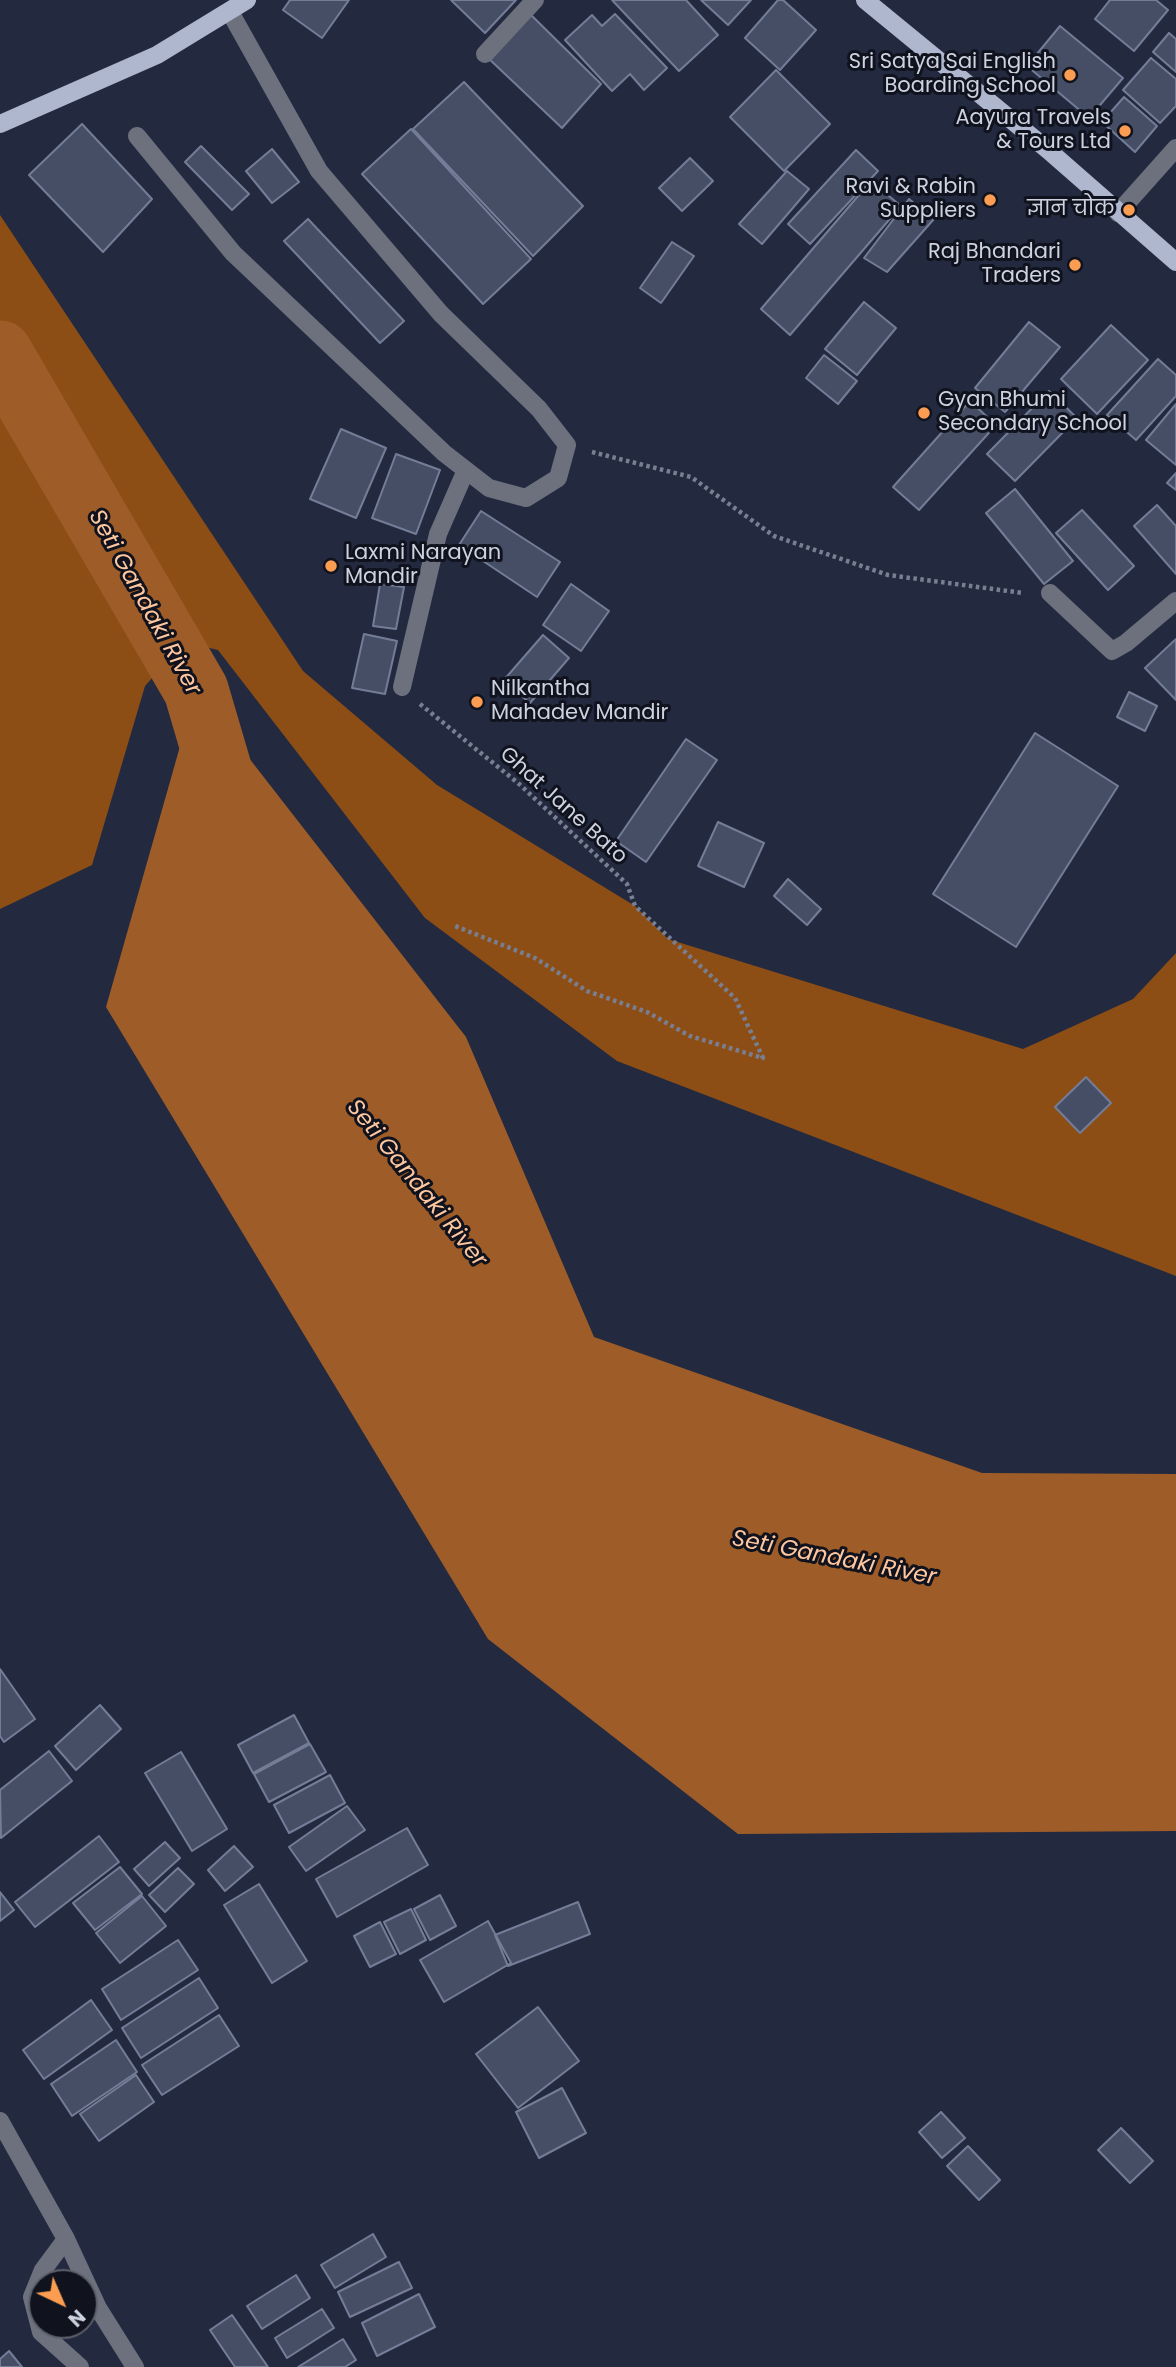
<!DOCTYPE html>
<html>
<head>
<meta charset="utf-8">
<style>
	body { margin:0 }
	#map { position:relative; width:1176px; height:2367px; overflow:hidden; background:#232a40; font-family:Poppins,sans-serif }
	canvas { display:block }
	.north { position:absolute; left:28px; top:2269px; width:70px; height:70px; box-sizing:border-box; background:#10131d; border:2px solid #5c5f6b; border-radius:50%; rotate:136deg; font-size:19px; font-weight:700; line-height:28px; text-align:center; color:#cdd2e1 }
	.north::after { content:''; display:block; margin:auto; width:24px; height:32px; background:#fc9d52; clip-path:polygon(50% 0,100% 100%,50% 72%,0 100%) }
</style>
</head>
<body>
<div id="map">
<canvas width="1176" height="2367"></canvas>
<div class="north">N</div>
</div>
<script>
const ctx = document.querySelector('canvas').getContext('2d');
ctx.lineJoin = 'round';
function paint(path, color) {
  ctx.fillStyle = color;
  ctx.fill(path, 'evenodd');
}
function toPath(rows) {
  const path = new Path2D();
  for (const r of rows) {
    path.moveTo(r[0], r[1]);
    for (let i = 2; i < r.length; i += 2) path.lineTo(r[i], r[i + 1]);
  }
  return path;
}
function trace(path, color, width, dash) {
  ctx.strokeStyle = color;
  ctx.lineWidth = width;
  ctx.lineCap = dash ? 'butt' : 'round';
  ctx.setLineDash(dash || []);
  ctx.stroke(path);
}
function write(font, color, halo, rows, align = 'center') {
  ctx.font = font + ' Poppins,"Noto Sans Devanagari",sans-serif';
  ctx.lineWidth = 6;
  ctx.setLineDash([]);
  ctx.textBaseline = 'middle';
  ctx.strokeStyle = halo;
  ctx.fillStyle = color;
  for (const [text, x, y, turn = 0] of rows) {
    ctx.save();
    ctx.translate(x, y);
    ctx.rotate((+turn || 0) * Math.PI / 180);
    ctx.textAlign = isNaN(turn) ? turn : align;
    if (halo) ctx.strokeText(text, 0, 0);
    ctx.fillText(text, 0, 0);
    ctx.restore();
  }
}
const forest = toPath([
	[0,215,303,671,437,785,635,906,668,939,1023,1049,1133,999,1176,953,1176,1276,617,1061,425,918,218,650,184,642,145,686,92,865,0,909]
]);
const water = toPath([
	[196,690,466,1037,594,1337,982,1473,1176,1474,1176,1831,738,1834,488,1639,106,1007]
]);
const river = toPath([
	[0,353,196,690,221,775]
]);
const building = toPath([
	[290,0,349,0,322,38,283,10,290,0],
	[451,0,516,0,485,33,451,0],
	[612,0,686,0,718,35,679,71,612,0],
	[701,0,751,0,728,25,701,0],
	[778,0,783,0,816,30,780,70,745,38,778,0],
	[1110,0,1156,0,1168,10,1134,51,1095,19,1110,0],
	[528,12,601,84,562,128,486,56,528,12],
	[615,14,667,68,644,90,630,74,612,91,565,40,592,15,602,26,615,14],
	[1060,26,1123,78,1089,118,1027,66,1060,26],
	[1169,33,1176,39,1176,72,1153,52,1169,33],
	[1151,58,1176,79,1176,106,1160,123,1123,90,1151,58],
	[776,70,830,124,784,171,730,117,776,70],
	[464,82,583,206,533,256,413,129,464,82],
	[1124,97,1157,126,1135,152,1102,122,1124,97],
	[82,124,152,199,103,252,29,175,82,124],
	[411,129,531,259,483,304,362,174,411,129],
	[201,146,249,194,232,210,185,162,201,146],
	[272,149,299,182,272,203,246,171,272,149],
	[856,150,878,171,810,244,788,224,856,150],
	[690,158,713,181,682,211,659,188,690,158],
	[787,171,809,189,762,244,739,224,787,171],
	[871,181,901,206,790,335,761,309,871,181],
	[909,199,934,219,887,272,864,258,909,199],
	[308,219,404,321,380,343,284,241,308,219],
	[672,242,694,256,661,303,640,288,672,242],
	[864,302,896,328,857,375,825,349,864,302],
	[1029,322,1060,347,1005,412,975,388,1029,322],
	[1111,325,1148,360,1097,414,1061,379,1111,325],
	[824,355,857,381,838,404,806,378,824,355],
	[1158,359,1176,375,1176,396,1136,440,1107,415,1158,359],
	[1049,391,1077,418,1015,481,987,454,1049,391],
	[970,401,996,425,919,510,893,487,970,401],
	[1176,404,1176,465,1146,440,1176,404],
	[341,429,386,448,356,518,310,499,341,429],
	[396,454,440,470,416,534,372,518,396,454],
	[1176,473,1176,490,1167,483,1176,473],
	[1015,489,1073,561,1044,584,986,513,1015,489],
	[1157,505,1176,526,1176,574,1134,526,1157,505],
	[1082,510,1134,566,1108,590,1056,533,1082,510],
	[481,511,560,562,537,597,459,545,481,511],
	[380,584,404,587,396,629,373,626,380,584],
	[571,584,609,611,581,651,543,625,571,584],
	[364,634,397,641,385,694,352,688,364,634],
	[543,635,569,658,530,703,503,681,543,635],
	[1176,639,1176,700,1145,668,1176,639],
	[1129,692,1157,706,1145,731,1117,717,1129,692],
	[1035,733,1118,786,1016,947,933,894,1035,733],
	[686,739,717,760,646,862,616,841,686,739],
	[718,822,764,843,744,887,698,866,718,822],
	[788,879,821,909,807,925,774,896,788,879],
	[1086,1077,1111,1103,1080,1133,1055,1107,1086,1077],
	[0,1669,35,1719,4,1742,0,1736,0,1669],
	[100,1705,121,1729,76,1770,55,1746,100,1705],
	[294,1715,309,1743,253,1773,238,1745,294,1715],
	[310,1744,326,1772,269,1802,254,1774,310,1744],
	[49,1751,72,1781,1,1838,0,1790,49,1751],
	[181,1752,227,1829,192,1851,145,1773,181,1752],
	[330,1775,345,1803,289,1833,274,1805,330,1775],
	[347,1806,365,1830,306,1871,289,1847,347,1806],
	[407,1828,428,1865,337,1917,316,1879,407,1828],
	[99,1836,119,1862,35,1927,15,1902,99,1836],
	[165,1842,180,1858,149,1886,134,1869,165,1842],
	[234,1846,253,1867,225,1891,208,1870,234,1846],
	[120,1867,142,1894,95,1930,73,1903,120,1867],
	[178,1868,194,1884,165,1912,149,1895,178,1868],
	[259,1884,307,1961,272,1983,224,1905,259,1884],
	[0,1892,14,1910,0,1921,0,1892],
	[440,1895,456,1926,430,1940,414,1909,440,1895],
	[142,1896,166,1926,120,1963,96,1933,142,1896],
	[578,1902,590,1934,508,1966,495,1935,578,1902],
	[411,1909,426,1940,400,1954,384,1922,411,1909],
	[488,1921,511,1963,444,2002,420,1960,488,1921],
	[380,1922,396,1954,370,1967,354,1936,380,1922],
	[178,1940,198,1970,121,2020,102,1989,178,1940],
	[199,1978,218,2008,141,2058,122,2028,199,1978],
	[91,2000,112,2030,44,2079,23,2050,91,2000],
	[538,2007,579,2061,518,2108,476,2054,538,2007],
	[219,2015,239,2046,162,2095,142,2065,219,2015],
	[116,2040,137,2072,72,2116,51,2084,116,2040],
	[136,2075,154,2102,99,2141,80,2114,136,2075],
	[562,2088,586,2133,539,2158,516,2112,562,2088],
	[941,2112,965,2138,942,2158,919,2132,941,2112],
	[1121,2128,1153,2161,1130,2183,1098,2150,1121,2128],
	[968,2146,1000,2180,979,2200,947,2166,968,2146],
	[373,2234,386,2257,335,2288,321,2265,373,2234],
	[399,2262,412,2288,350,2317,338,2292,399,2262],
	[296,2275,310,2298,262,2329,247,2306,296,2275],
	[419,2294,435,2327,377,2356,362,2323,419,2294],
	[322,2309,334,2328,287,2358,275,2338,322,2309],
	[232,2315,268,2367,235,2367,210,2330,232,2315],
	[343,2339,356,2360,345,2367,298,2367,343,2339],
	[9,2351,22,2367,0,2367,0,2359,9,2351]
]);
const path = toPath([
	[592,452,691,477,774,536,888,575,1023,593],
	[420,704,518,783,627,884,635,906,735,998,763,1058,690,1036,647,1012,587,991,535,958,455,926]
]);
const minor = toPath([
	[485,54,535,0],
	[137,136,233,253,444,453,489,488,526,498,558,478,567,445,539,409,441,314,319,171,230,12],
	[1118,213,1176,148],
	[1050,593,1112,651,1126,643,1176,601],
	[402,687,438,534,466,470],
	[0,2121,66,2239,98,2308,135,2367],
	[66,2239,43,2270,32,2297,41,2332,80,2367]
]);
const major = toPath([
	[865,0,1048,150,1176,262],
	[0,124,157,55,247,0]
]);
const markers = [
	[1070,75,7,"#fc9d52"],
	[1125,131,7,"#fc9d52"],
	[990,200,7,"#fc9d52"],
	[1129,210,7,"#fc9d52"],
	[1075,265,7,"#fc9d52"],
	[924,413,7,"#fc9d52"],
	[331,566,7,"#fc9d52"],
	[477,702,7,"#fc9d52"]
];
const poiNames = [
	["Sri Satya Sai English",1056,63],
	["Boarding School",1056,87],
	["Aayura Travels",1111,119],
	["& Tours Ltd",1111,143],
	["Ravi & Rabin",976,188],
	["Suppliers",976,212],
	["ज्ञान चोक",1115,210],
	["Raj Bhandari",1061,253],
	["Traders",1061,277],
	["Gyan Bhumi",938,401,"left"],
	["Secondary School",938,425,"left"],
	["Laxmi Narayan",345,554,"left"],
	["Mandir",345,578,"left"],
	["Nilkantha",491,690,"left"],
	["Mahadev Mandir",491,714,"left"]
];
const streetNames = [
	["Ghat Jane Bato",563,806,42]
];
const waterNames = [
	["Seti Gandaki River",144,603,61],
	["Seti Gandaki River",416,1184,51],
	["Seti Gandaki River",834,1559,11]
];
paint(forest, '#8d4e15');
paint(water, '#9e5d28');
trace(river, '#9e5d28', 65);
paint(building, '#464e65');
trace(building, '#747d97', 2);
trace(path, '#797f92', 4.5, [3.5, 3.5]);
trace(minor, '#6d717d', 18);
trace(major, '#afb7cf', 18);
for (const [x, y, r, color] of markers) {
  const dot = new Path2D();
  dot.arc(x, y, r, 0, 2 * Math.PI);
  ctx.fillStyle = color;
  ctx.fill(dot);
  trace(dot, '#10131d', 2.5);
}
write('21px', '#cdd2e1', '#10131d', poiNames, 'right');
write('21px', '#cdd2e1', '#10131d', streetNames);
write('italic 23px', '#ffc79f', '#10131d', waterNames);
</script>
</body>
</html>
